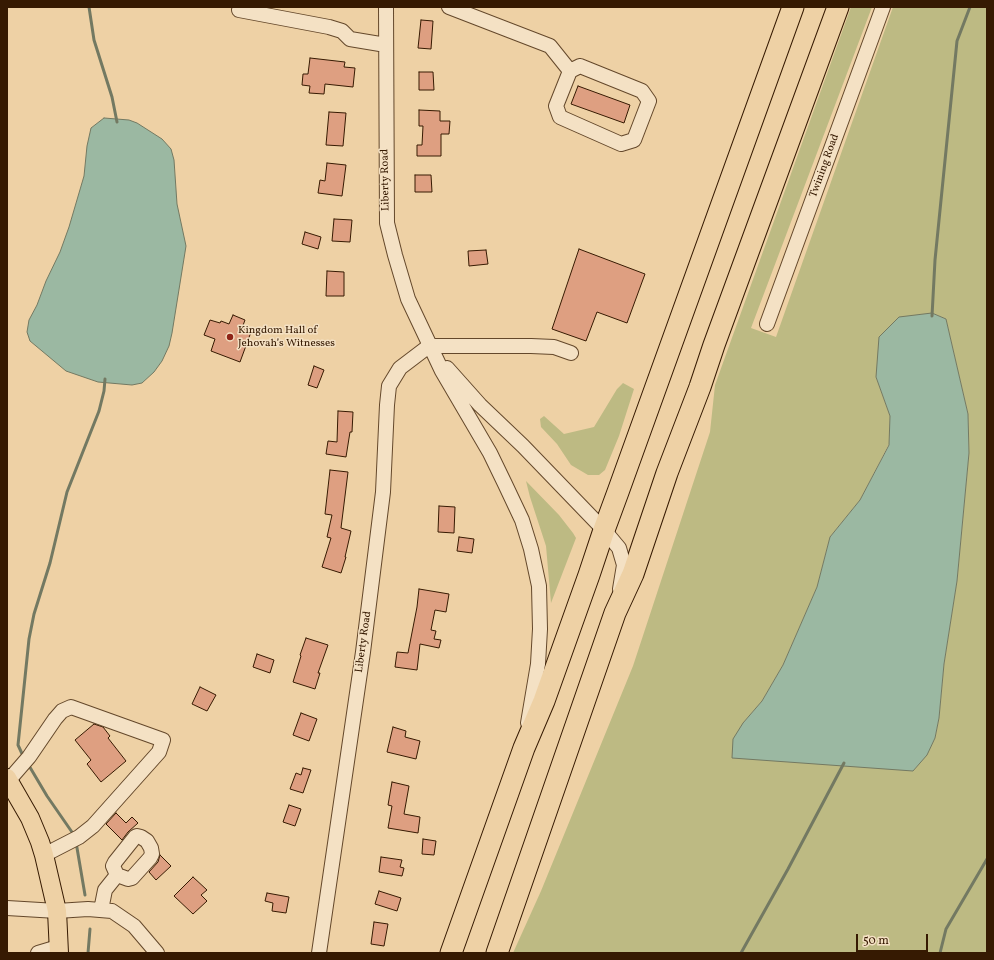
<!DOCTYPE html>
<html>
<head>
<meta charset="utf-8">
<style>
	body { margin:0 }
	#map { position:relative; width:994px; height:960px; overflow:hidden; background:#eed1a5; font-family:Vollkorn,serif }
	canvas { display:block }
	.frame { position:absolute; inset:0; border:8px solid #361a02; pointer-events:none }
	.scale { position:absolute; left:856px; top:934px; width:72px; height:18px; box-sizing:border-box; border:2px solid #361a02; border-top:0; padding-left:5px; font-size:12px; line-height:14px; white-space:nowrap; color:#361a02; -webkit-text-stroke:3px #f4e1c4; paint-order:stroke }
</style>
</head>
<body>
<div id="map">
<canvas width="994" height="960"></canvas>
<div class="frame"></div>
<div class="scale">50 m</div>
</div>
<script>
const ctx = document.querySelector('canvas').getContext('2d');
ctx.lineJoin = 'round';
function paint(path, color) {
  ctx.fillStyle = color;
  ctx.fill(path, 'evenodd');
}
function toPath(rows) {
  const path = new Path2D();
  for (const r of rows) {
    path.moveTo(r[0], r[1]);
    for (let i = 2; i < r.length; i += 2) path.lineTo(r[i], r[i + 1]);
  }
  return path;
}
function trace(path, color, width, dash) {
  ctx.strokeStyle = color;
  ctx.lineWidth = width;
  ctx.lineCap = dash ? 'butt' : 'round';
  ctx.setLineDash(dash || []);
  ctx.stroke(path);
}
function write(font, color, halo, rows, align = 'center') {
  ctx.font = font + ' Vollkorn,serif';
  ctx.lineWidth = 3;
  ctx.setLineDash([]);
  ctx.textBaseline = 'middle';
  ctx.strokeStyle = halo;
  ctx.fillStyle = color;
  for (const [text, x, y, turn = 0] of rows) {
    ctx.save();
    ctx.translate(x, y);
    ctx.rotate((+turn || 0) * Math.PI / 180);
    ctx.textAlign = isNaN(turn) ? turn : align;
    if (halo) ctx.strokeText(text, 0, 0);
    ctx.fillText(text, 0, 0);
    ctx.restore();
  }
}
const green = toPath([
	[851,7,872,7,751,328,776,337,893,7,987,7,987,953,513,953,541,891,633,666,710,432,715,385],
	[932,313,946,319,968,414,969,453,957,581,944,664,939,718,935,738,927,754,913,771,743,723,762,701,783,665,817,587,830,537,860,500,889,444,890,416,876,377],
	[623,383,634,389,619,436,605,470,599,475,588,475,571,465,557,444,541,427,540,419,544,416,564,434,594,427,617,389],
	[526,481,559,515,573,533,576,538,551,603,546,546,530,497]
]);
const water = toPath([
	[104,118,129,120,137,123,162,139,171,149,174,160,177,204,186,246,172,333,169,346,162,361,154,372,142,383,132,385,98,382,66,371,30,341,27,332,29,320,37,305,46,281,60,252,69,227,84,176,87,146,91,128,104,118],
	[932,313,946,319,968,414,969,453,957,581,944,664,939,718,935,738,927,755,913,771,732,758,733,739,743,723,762,701,783,665,817,587,830,537,860,500,889,445,890,416,876,377,879,337,899,317,932,313]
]);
const stream = toPath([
	[89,7,94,40,112,97,117,122],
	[932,316,935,260,957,41,970,7],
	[24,758,18,745,29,639,34,614,50,563,67,492,99,411,104,391,105,379],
	[28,764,47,796,74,835],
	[76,842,85,895],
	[88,953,90,929],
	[741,953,788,869,844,763],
	[940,953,946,929,987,859]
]);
const building = toPath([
	[421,20,433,21,431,49,418,48,421,20],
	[310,58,345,62,344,67,355,68,353,87,325,84,324,94,309,93,310,86,302,85,303,74,308,74,310,58],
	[419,72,433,72,434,90,419,90,419,72],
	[578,86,630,105,624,123,571,104,578,86],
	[419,110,440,111,440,121,450,121,449,134,441,134,441,156,417,156,417,145,422,145,423,126,419,126,419,110],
	[329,112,346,113,343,146,326,145,329,112],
	[327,163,346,165,342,196,318,193,320,180,325,181,327,163],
	[415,175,431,175,432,192,415,192,415,175],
	[334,219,352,220,350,242,332,241,334,219],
	[305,232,321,237,318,249,302,244,305,232],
	[579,249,645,274,627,323,597,312,586,341,552,329,579,249],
	[486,250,488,264,469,266,468,251,486,250],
	[327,271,344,272,344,296,326,296,327,271],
	[233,315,245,320,242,328,251,332,240,362,211,351,215,339,204,335,210,320,220,323,221,321,229,324,233,315],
	[314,366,324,370,317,388,308,385,314,366],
	[338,411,353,412,352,432,350,432,346,457,326,454,328,441,337,442,338,411],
	[330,470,348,472,341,528,351,531,345,557,346,557,341,573,322,567,331,538,327,537,332,515,325,514,330,470],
	[439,506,455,507,454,533,438,532,439,506],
	[459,537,474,539,472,553,457,551,459,537],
	[419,589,449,594,446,612,435,610,431,630,436,631,434,639,441,640,439,648,420,644,417,670,395,667,397,652,408,653,417,607,419,589],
	[306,638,328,645,318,673,320,673,315,689,293,682,301,656,300,655,306,638],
	[257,654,274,660,270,673,253,667,257,654],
	[200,687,216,695,207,711,192,704,200,687],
	[301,713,317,719,309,741,293,735,301,713],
	[94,724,103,727,110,736,108,738,126,761,101,782,87,764,91,760,75,740,94,724],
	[393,727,406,731,405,737,420,741,416,759,387,752,393,727],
	[303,768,311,770,303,793,290,789,296,773,301,775,303,768],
	[392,782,409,786,404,814,420,817,418,833,388,828,392,806,388,805,392,782],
	[289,805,301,809,295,826,283,822,289,805],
	[116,813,126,823,132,817,138,823,128,832,122,840,106,824,116,813],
	[423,839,436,841,434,855,422,854,423,839],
	[160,855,171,866,156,880,149,872,158,862,160,855],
	[381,857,402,860,400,867,404,868,402,876,379,872,381,857],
	[193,877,207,890,201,895,207,901,193,914,174,896,193,877],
	[379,891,401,898,397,911,375,904,379,891],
	[267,893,289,897,286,913,272,911,273,903,265,901,267,893],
	[374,922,388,924,384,946,371,944,374,922]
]);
const minor = toPath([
	[386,7,387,223,395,255,408,299,442,371,490,453,505,484,522,520,531,549,539,586,540,629,538,664,528,723],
	[449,7,550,46,570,71],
	[239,10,329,27,342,31,350,39,386,45],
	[580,66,642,91,649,101,634,140,621,144,560,117,556,106,570,71,580,66],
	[767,324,883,7],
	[429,346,531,346,554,347,571,353],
	[447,368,480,405,523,446,604,530,619,548,624,565,620,589],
	[9,780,29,757,55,719,62,711,71,707,163,740,159,752,93,826,79,837,44,855],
	[7,908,57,911,88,909,112,911,134,926,157,953],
	[101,910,105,890,117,875,128,879,132,878,150,858,152,854,151,848,147,841,141,837,137,836,135,837,115,862,113,866,117,875],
	[38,953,58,947],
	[319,953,363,652,383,492,387,405,389,386,400,368,429,346]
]);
const major = toPath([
	[7,778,30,818,40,842,44,855,57,911,59,953]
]);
const highway = toPath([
	[451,953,524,748,544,701,589,575,604,530,618,492,793,7],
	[497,953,615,613,633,574,667,473,700,387,714,345,838,7]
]);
const markers = [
	[230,337,4,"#8f2418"]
];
const streetNames = [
	["Twining Road",825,166,-70],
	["Liberty Road",386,180,-91],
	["Liberty Road",364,642,-82]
];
const poiNames = [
	["Kingdom Hall of",238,331],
	["Jehovah’s Witnesses",238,344]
];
paint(green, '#bdba83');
paint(water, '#9bb8a2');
trace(water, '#737962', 1);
trace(stream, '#737962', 3);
paint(building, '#de9f81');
trace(building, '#361a02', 1);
trace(minor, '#64482b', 16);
trace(major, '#361a02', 20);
trace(highway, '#361a02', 23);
trace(minor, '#f4e1c4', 14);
trace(major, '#eed1a5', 18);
trace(highway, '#eed1a5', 21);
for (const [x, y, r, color] of markers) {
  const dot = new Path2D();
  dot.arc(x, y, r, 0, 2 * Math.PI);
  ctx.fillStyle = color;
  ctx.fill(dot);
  trace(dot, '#f4e1c4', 1.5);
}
write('11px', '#361a02', '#f4e1c4', streetNames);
write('11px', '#361a02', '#f4e1c4', poiNames, 'left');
</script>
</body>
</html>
